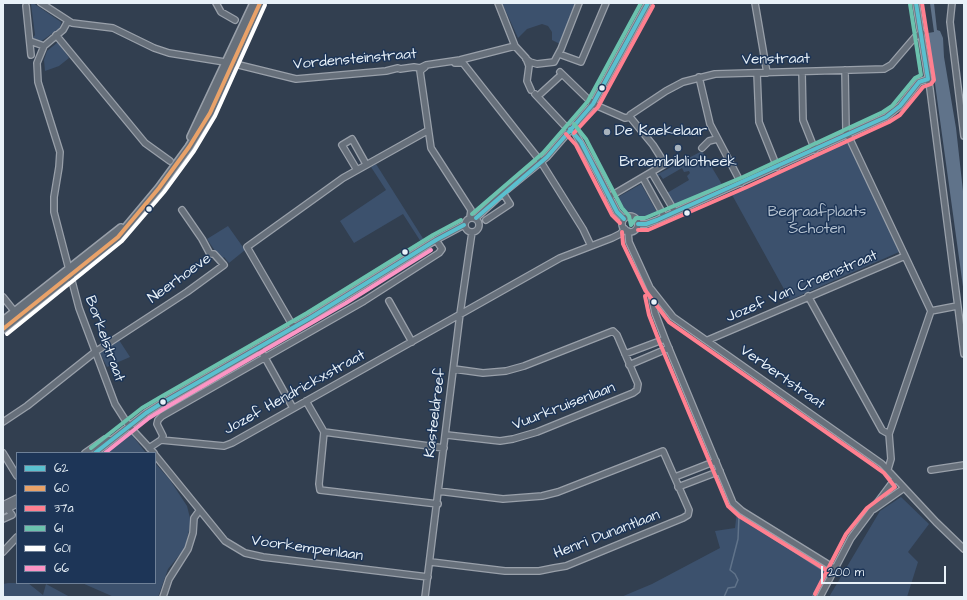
<!DOCTYPE html>
<html>
<head>
<meta charset="utf-8">
<style>
	body { margin:0 }
	#map { position:relative; width:967px; height:600px; overflow:hidden; background:#323f50; font-family:"Architects Daughter",sans-serif }
	canvas { display:block }
	.frame { position:absolute; inset:0; border:4px solid #e8f1f8; pointer-events:none }
	.legend { position:absolute; left:16px; top:452px; width:140px; height:132px; box-sizing:border-box; background:#1d3557; border:1px solid #6e8097; margin:0; padding:5px 7px; list-style:none; font-size:12px; color:#e8f1f8 }
	.legend li { display:flex; align-items:center; gap:8px; height:20px }
	.legend b { width:20px; border:1px solid #6e8097 }
	.scale { position:absolute; left:821px; top:566px; width:125px; height:18px; box-sizing:border-box; border:2px solid #e8f1f8; border-top:0; padding-left:5px; font-size:12px; line-height:14px; white-space:nowrap; color:#e8f1f8; -webkit-text-stroke:3px #1d3557; paint-order:stroke }
</style>
</head>
<body>
<div id="map">
<canvas width="967" height="600"></canvas>
<div class="frame"></div>
<ul class="legend">
<li><b style="height:5px;background:#5ac0cf"></b>62</li>
<li><b style="height:5px;background:#e9a269"></b>60</li>
<li><b style="height:5px;background:#ff8090"></b>37a</li>
<li><b style="height:5px;background:#6bc2ae"></b>61</li>
<li><b style="height:5px;background:#fff"></b>601</li>
<li><b style="height:5px;background:#fc95c5"></b>66</li>
</ul>
<div class="scale">200 m</div>
</div>
<script>
const ctx = document.querySelector('canvas').getContext('2d');
ctx.lineJoin = 'round';
function paint(path, color) {
  ctx.fillStyle = color;
  ctx.fill(path, 'evenodd');
}
function toPath(rows) {
  const path = new Path2D();
  for (const r of rows) {
    if (r.length === 3) {
      path.moveTo(r[0] + r[2], r[1]);
      path.arc(r[0], r[1], r[2], 0, 2 * Math.PI);
      continue;
    }
    path.moveTo(r[0], r[1]);
    for (let i = 2; i < r.length; i += 2) path.lineTo(r[i], r[i + 1]);
  }
  return path;
}
function trace(path, color, width, dash) {
  ctx.strokeStyle = color;
  ctx.lineWidth = width;
  ctx.lineCap = dash ? 'butt' : 'round';
  ctx.setLineDash(dash || []);
  ctx.stroke(path);
}
function write(font, color, halo, rows, align = 'center') {
  ctx.font = font + ' "Architects Daughter",sans-serif';
  ctx.lineWidth = 3;
  ctx.setLineDash([]);
  ctx.textBaseline = 'middle';
  ctx.strokeStyle = halo;
  ctx.fillStyle = color;
  for (const [text, x, y, turn = 0] of rows) {
    ctx.save();
    ctx.translate(x, y);
    ctx.rotate((+turn || 0) * Math.PI / 180);
    ctx.textAlign = isNaN(turn) ? turn : align;
    if (halo) ctx.strokeText(text, 0, 0);
    ctx.fillText(text, 0, 0);
    ctx.restore();
  }
}
const green = toPath([
	[33,3,61,22,60,28,40,42,32,39,35,35,31,4],
	[502,3,575,3,560,44,552,40,552,32,548,26,542,24,527,29,518,38],
	[58,42,69,58,59,66,45,71,44,60,47,51],
	[845,141,848,142,899,252,790,300,731,193],
	[702,151,723,186,676,207,667,193,689,180,687,176,690,173,689,171,684,172,682,168,663,179,660,175,657,177,656,175],
	[376,164,424,240,421,242,403,214,354,243,340,221,386,190,371,167],
	[641,184,658,214,648,219,640,219,636,214,621,213,613,200],
	[228,226,245,250,229,263,224,257,221,260,207,239],
	[119,340,130,357,107,367,100,353],
	[131,434,146,453,103,453,109,448],
	[155,463,170,480,187,506,191,522,185,548,168,569,158,597,114,597,82,583,155,583],
	[901,497,929,524,908,552,918,562,907,597,829,597,880,511],
	[737,511,832,571,817,597,621,597,652,584,720,548,715,531,735,528],
	[8,583,28,583,43,595,46,584,70,597,3,597,3,584]
]);
const water = toPath([
	[930,3,934,3,937,30,940,31,943,38,944,57,956,128,964,200,964,294,928,33,934,32]
]);
const stream = toPath([
	[724,597,728,588,735,587,738,580,735,574,730,570,738,539,739,516,824,571,826,572,824,576,812,597]
]);
const minor = toPath([
	[41,3,72,23,113,28,154,48,169,53,231,63,296,79,386,71,398,68,400,69,414,67,420,68,426,65,460,60,515,46],
	[216,3,221,12,235,20],
	[498,3,515,46,526,58,529,66,527,81,531,90],
	[755,3,767,73],
	[916,3,930,89,964,354],
	[952,3,950,22,964,136],
	[26,6,31,55],
	[68,21,63,30,44,46,37,63,38,82,60,152,59,167,54,197,54,212,79,308,115,404,129,426,154,453],
	[56,35,145,143,170,161],
	[30,41,44,46],
	[559,54,581,62,606,3],
	[526,59,530,62,537,64,554,62,561,49,579,3],
	[455,63,463,63,541,162,583,229,591,246],
	[425,67,420,71,431,148,471,210,470,217],
	[845,70,846,131,931,311,889,434,891,459,888,469],
	[560,72,593,104,625,118,630,117],
	[802,72,803,120,815,150],
	[757,73,759,122,777,167],
	[699,77,710,124,741,183],
	[535,94,564,125,575,133,597,172,617,212,624,219],
	[538,96,561,75],
	[630,117,630,115,666,91,683,82,715,74,884,69,891,65,915,37,922,33],
	[702,148,709,141,717,139],
	[357,170,342,145,352,139,366,164],
	[652,173,675,212],
	[643,178,664,216],
	[609,197,665,164,653,145,630,117],
	[630,224,8],
	[472,225,7],
	[476,218,503,193,547,157,593,104,648,3],
	[486,220,510,204,503,193],
	[638,224,646,224,657,220,886,117,900,106,919,82,928,79],
	[628,231,629,242,650,288,655,313,665,339,733,503,742,511,834,568],
	[651,289,673,317,882,464,936,522,964,549],
	[808,296,882,430,889,434],
	[3,297,15,312],
	[389,301,412,342],
	[931,311,957,306],
	[294,328,247,247,343,178,427,131],
	[708,340,905,256],
	[259,347,293,408],
	[625,354,665,339],
	[629,365,669,348],
	[306,401,324,432,319,484,320,490,438,504],
	[3,422,27,406,95,352,187,292,224,265,214,254,210,254,202,239,182,210],
	[324,432,444,448],
	[447,435,500,441,513,439,537,432,633,393,637,390,638,384,617,335,613,331,524,366,506,371,483,373,454,369],
	[161,440,163,436,157,424,158,420,162,416,364,301,439,253,442,249,436,240],
	[149,448,161,440,224,446,232,443,560,258,612,238,620,234,625,229],
	[3,453,17,476],
	[85,453,105,439,111,440],
	[95,453,146,413,162,403,310,318,436,240,464,225],
	[155,455,225,541,245,553,263,557,428,577],
	[931,470,964,465],
	[675,477,716,461],
	[678,487,720,471],
	[3,505,17,498],
	[874,509,904,488],
	[3,511,17,504],
	[3,519,12,515,8,509],
	[3,552,17,537],
	[431,562,505,571,539,571,554,568,566,566,683,518,688,515,689,510,663,451,558,492,542,496,503,499,438,491],
	[163,597,169,579,188,549,193,533,194,518,199,511],
	[425,597,460,314,472,232],
	[820,597,851,538,895,479]
]);
const major = toPath([
	[191,137,254,3],
	[3,321,121,228],
	[3,329,118,237,159,188,189,147,210,113,260,3]
]);
const bus1 = toPath([
	[916,3,928,79],
	[570,129,581,142,617,212,624,219],
	[476,218,547,157,593,104,648,3],
	[638,224,646,224,657,220,886,117,900,106,919,82,928,79],
	[95,453,146,413,162,403,310,318,436,240,464,225]
]);
const bus2 = toPath([
	[3,329,118,237,159,188,189,147,210,113,260,3]
]);
const bus3 = toPath([
	[574,133,598,107,653,6],
	[566,134,576,145,612,215,620,223],
	[638,230,648,230,747,187,889,122,900,115,923,87,931,84,934,80,922,3],
	[622,232,623,244,645,290,669,322,873,465,884,473,895,487,867,508,846,534,815,594],
	[645,296,649,315,659,341,728,506,739,516,831,573]
]);
const bus4 = toPath([
	[574,124,586,139,622,208,629,216,631,225,636,218,645,218,743,177,883,112,892,106,915,78,921,75,910,4],
	[472,214,543,153,588,101,641,3],
	[91,448,142,408,159,398,307,313,433,235,461,220]
]);
const bus5 = toPath([
	[7,334,122,241,164,192,194,151,215,116,265,5]
]);
const bus6 = toPath([
	[105,453,149,418,165,408,346,303,431,250]
]);
const markers = [
	[602,88,3.5,"#e8f1f8"],
	[607,132,4,"#a8b3bd"],
	[678,148,4,"#a8b3bd"],
	[149,209,3.5,"#e8f1f8"],
	[687,213,3.5,"#e8f1f8"],
	[405,252,3.5,"#e8f1f8"],
	[654,302,3.5,"#e8f1f8"],
	[163,402,3.5,"#e8f1f8"]
];
const streetNames = [
	["Vordensteinstraat",355,60,-5],
	["Venstraat",776,60,-1],
	["Neerhoeve",180,279,-36],
	["Jozef Van Craenstraat",802,287,-23],
	["Borkelstraat",104,339,70],
	["Verbertstraat",782,378,35],
	["Jozef Hendrickxstraat",295,393,-29],
	["Vuurkruisenlaan",564,407,-21],
	["Kasteeldreef",436,413,-83],
	["Henri Dunantlaan",607,535,-21],
	["Voorkempenlaan",307,549,8]
];
const poiNames = [
	["De Kaekelaar",615,132],
	["Braembibliotheek",678,163,"center"]
];
const parkNames = [
	["Begraafplaats",817,213],
	["Schoten",817,230]
];
paint(green, '#3c516d');
paint(water, '#60738a');
trace(stream, '#60738a', 1.5);
trace(minor, '#99a0aa', 8);
trace(major, '#99a0aa', 10);
trace(minor, '#67707b', 5.5);
trace(major, '#67707b', 7);
trace(bus1, '#5ac0cf', 4);
trace(bus2, '#e9a269', 4);
trace(bus3, '#ff8090', 4);
trace(bus4, '#6bc2ae', 4);
trace(bus5, '#fff', 4);
trace(bus6, '#fc95c5', 4);
for (const [x, y, r, color] of markers) {
  const dot = new Path2D();
  dot.arc(x, y, r, 0, 2 * Math.PI);
  ctx.fillStyle = color;
  ctx.fill(dot);
  trace(dot, '#1d3557', 1.5);
}
write('15px', '#e8f1f8', '#1d3557', streetNames);
write('15px', '#e8f1f8', '#1d3557', poiNames, 'left');
write('15px', '#b5c2d0', '#1d3557', parkNames);
</script>
</body>
</html>
